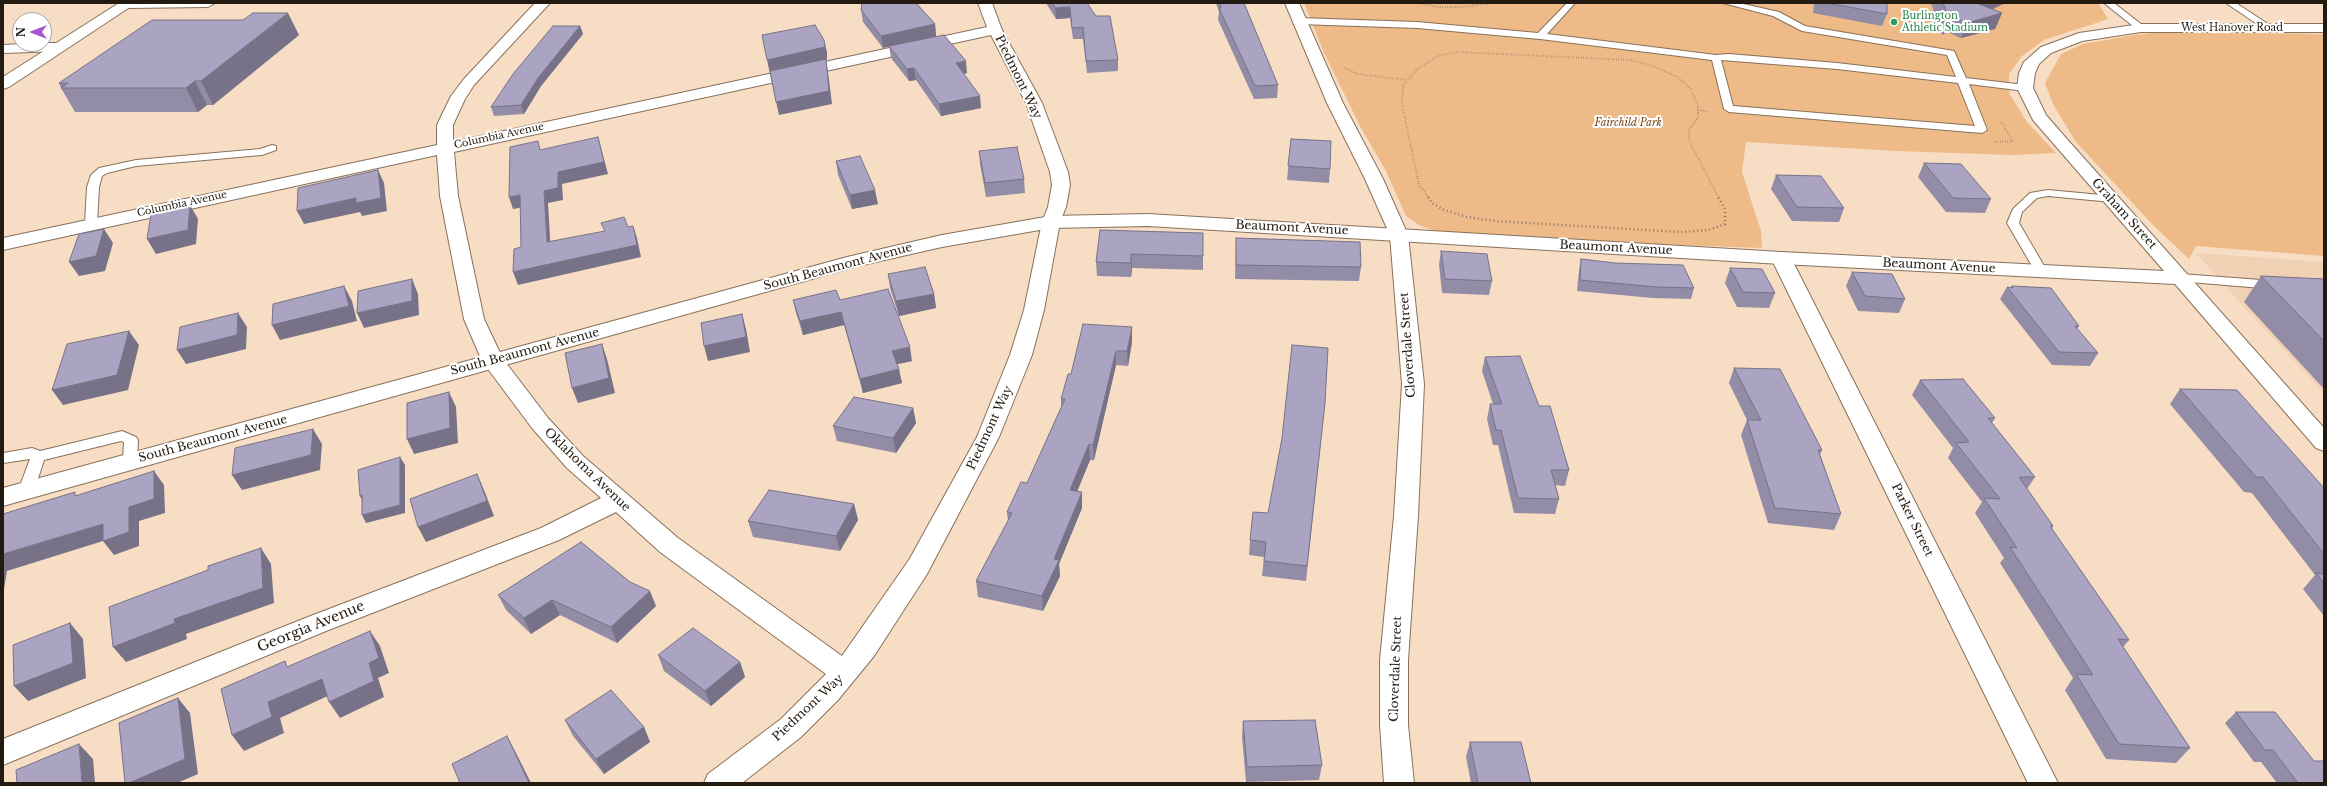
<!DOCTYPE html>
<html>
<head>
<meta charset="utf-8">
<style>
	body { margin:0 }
	#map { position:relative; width:2327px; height:786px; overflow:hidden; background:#f7ddc4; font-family:"Libre Baskerville",serif }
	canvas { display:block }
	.frame { position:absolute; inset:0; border:4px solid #231a11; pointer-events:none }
	.north { position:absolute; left:12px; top:12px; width:40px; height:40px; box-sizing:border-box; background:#fff; border:1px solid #a7a3a0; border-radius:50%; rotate:270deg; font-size:11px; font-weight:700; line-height:16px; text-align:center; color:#231a11 }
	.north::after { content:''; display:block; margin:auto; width:14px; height:18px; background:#a656c7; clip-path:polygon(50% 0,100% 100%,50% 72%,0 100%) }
</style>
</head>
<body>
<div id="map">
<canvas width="2327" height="786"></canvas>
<div class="frame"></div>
<div class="north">N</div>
</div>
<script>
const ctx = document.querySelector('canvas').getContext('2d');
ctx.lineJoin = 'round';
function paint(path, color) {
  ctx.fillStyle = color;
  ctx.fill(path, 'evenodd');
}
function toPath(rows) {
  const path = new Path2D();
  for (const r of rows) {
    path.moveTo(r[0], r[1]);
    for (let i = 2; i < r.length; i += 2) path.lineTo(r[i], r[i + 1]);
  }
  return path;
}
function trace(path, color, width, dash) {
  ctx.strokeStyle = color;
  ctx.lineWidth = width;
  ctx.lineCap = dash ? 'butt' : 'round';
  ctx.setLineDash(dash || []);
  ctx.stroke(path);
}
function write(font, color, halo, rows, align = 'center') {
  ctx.font = font + ' "Libre Baskerville",serif';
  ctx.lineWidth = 4;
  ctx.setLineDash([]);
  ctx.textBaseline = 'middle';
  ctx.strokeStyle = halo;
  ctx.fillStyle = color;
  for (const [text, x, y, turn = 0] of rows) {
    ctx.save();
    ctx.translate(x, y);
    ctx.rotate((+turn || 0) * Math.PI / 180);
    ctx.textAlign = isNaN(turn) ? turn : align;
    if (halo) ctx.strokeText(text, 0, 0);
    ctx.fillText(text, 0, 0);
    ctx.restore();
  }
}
const built = toPath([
	[2196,253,2324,262,2324,393,2237,299]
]);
const green = toPath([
	[1304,3,2098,3,2108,19,2044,40,2022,56,2009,74,2009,93,2027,122,2056,153,2013,155,1896,151,1746,142,1742,172,1761,231,1762,248,1549,240,1437,232,1419,225,1406,216,1386,171,1361,128,1324,53],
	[2162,32,2324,34,2324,256,2196,246,2189,259,2152,224,2076,142,2053,104,2045,83,2061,54,2083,44,2134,35]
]);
const pathFar1 = toPath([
	[1418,3,1438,7,1463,7,1492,3],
	[1344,68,1358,74,1407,80],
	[1698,110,1710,112],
	[1995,142,2013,141,2001,122],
	[1429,198,1419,185,1402,104,1403,86,1417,69,1438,56,1456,52,1630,60,1653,66,1678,77,1691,89,1698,106,1698,118,1689,130,1689,141,1719,198]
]);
const path = toPath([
	[1428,197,1432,203,1444,210,1467,217,1495,221,1681,232,1709,230,1725,224,1725,209,1718,197]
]);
const service = toPath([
	[1567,3,1575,3,1547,34,1716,55,1729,54,1837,63,1956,77,1947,55,1802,31,1773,16,1723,3,1739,3,1779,12,1805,26,1954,51,1966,78,2025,85,2030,88,2025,91,1969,84,1987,130,1982,133,1729,112,1724,109,1712,60,1540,39,1417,28,1299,24,1294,21,1299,18,1417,22,1538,33,1567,3],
	[1721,60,1837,69,1958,83,1975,126,1733,106,1721,60],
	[2104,3,2114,3,2146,28,2138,30,2104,3],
	[2226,3,2236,3,2274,28,2266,30,2226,3],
	[272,145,276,146,276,150,262,155,136,166,107,173,102,176,99,187,97,224,91,228,85,224,87,187,91,175,99,168,136,160,260,149,272,145],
	[2048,190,2112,196,2118,199,2112,202,2048,196,2037,198,2022,212,2019,223,2047,271,2041,275,2035,271,2007,223,2013,209,2030,193,2048,190],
	[2181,274,2274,281,2280,285,2274,289,2177,281,2175,278,2177,275,2181,274],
	[122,431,136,437,138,440,137,462,135,466,125,466,123,462,124,442,121,441,44,460,34,491,31,495,26,496,21,495,18,491,30,459,3,463,3,453,32,448,40,451,122,431]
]);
const minor = toPath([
	[122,3,215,3,208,7,128,8,123,7,122,3],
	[535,3,550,3,474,85,465,99,453,125,453,142,987,27,978,3,992,3,1002,30,1042,103,1068,172,1070,185,1066,207,1060,222,1044,310,1032,355,999,437,927,574,874,656,838,700,801,737,742,783,704,783,708,774,781,719,826,674,660,552,616,512,559,540,326,631,3,765,3,739,308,617,541,528,601,498,567,468,532,428,482,361,464,319,440,196,437,155,3,250,3,238,437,145,437,125,451,96,464,79,535,3],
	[991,35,1026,103,1050,172,1052,185,1048,207,1042,222,1024,310,1010,355,977,437,909,560,842,656,678,538,583,456,548,418,503,359,484,319,458,196,454,152,991,35],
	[1285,3,1299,3,1343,103,1383,179,1408,235,1424,384,1418,516,1408,660,1408,725,1414,783,1384,783,1380,725,1380,660,1394,516,1402,384,1390,235,1365,179,1327,103,1285,3],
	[44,43,60,43,67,47,60,51,3,53,3,45,44,43],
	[1781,252,1788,254,1791,258,2058,783,2028,783,1771,258,1774,254,1781,252]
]);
const tertiary = toPath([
	[2141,24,2324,24,2324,32,2141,32,2082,41,2051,53,2039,64,2035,73,2033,88,2046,115,2066,138,2324,428,2324,451,2316,448,2175,284,1781,264,1148,226,1051,228,942,247,858,266,3,506,3,488,847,257,942,235,1051,216,1148,214,1781,252,2164,271,2033,120,2017,88,2019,73,2024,62,2041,47,2079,33,2141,24]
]);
const secondary = toPath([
	[119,3,136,3,9,87,3,89,3,77,119,3]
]);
const wall = toPath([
	[862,3,918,3,918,5,935,24,936,36,967,73,964,74,981,108,941,116,916,80,909,81,891,58,889,46,883,48,863,22,861,10],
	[1046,3,1087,3,1118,60,1118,71,1087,73,1083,39,1073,39,1070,18,1056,19],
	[1216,3,1244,3,1278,85,1277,98,1254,99,1218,20,1219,12],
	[1814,3,1887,3,1887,14,1882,26,1813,13],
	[1931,3,2005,3,1992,9,2002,13,1995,29,1961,38,1947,32,1942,35],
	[580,26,583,34,541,86,524,114,494,116,491,107],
	[299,35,213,105,207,105,198,112,75,112,61,88,59,83],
	[1291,139,1330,169,1329,183,1287,180],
	[979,151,1024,179,1025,193,986,197,980,164],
	[836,161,878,204,852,209,838,175],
	[1924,163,1991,199,1985,213,1946,212,1918,177],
	[1776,175,1844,208,1839,222,1792,221,1771,189],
	[1203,233,1203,270,1132,268,1131,277,1097,276,1096,262],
	[1236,238,1361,267,1359,281,1235,279],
	[1441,251,1492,281,1489,295,1442,293,1439,265],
	[1581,259,1694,288,1691,299,1653,298,1577,291,1579,270],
	[1730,268,1775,293,1769,308,1737,307,1725,283],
	[1852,272,1905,299,1899,313,1858,311,1846,286],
	[888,274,934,294,936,308,899,316,890,288],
	[2261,276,2324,279,2324,389,2244,302],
	[2012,286,2079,326,2077,329,2098,353,2090,366,2052,365,2000,299,2007,287,2011,287],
	[793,300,840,300,912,361,897,364,902,383,863,393,844,325,803,335,796,313],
	[1132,342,1128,366,1116,365,1094,460,1090,460,1077,492,1082,508,1059,564,1060,576,1043,611,978,597,976,581,1008,521,1007,512,1027,483,1061,408,1061,399,1071,374],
	[1485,357,1539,406,1569,470,1565,486,1555,485,1559,499,1555,514,1514,513,1498,445,1493,445,1487,419,1490,404,1493,404,1482,371],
	[1734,368,1822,450,1820,455,1841,514,1834,530,1768,523,1741,435,1747,420,1729,383],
	[1920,380,1995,418,1992,423,2035,477,2027,489,2053,526,2052,529,2129,640,2123,647,2190,748,2176,763,2106,759,2065,690,2073,678,2000,563,2004,558,1975,513,1982,502,1948,458,1953,448,1912,395],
	[2180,389,2324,488,2324,616,2303,589,2315,575,2252,493,2244,492,2170,404],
	[1325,403,1306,581,1262,576,1264,557,1249,555,1250,540,1268,513],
	[913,408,916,423,896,453,837,441,833,426],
	[854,504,858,520,840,551,753,537,748,521],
	[498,595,656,606,617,643,560,615,531,634,506,610],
	[658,655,740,662,745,677,711,706,664,671],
	[2236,712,2314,761,2324,783,2277,783,2261,762,2254,762,2225,723],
	[565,720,644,727,650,742,604,774,573,736],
	[1243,721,1322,765,1319,780,1246,782,1242,737],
	[1470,742,1531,783,1471,783,1466,757]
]);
const shadedWall = toPath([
	[1981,3,2005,3,1973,19,1979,4],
	[1070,7,1070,18,1056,19,1055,8],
	[288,13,299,35,213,105,201,81],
	[2002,13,1995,29,1961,38,1967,23],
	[1953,17,1947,32,1942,35,1949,19],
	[935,24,936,36,883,48,881,36],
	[580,26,583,34,541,86,524,114,521,105,538,78],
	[824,40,827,52,827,60,826,60,828,72,832,104,779,115,767,60],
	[966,61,967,73,957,75,956,63],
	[914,68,916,80,909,81,907,69],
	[195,81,207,105,198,112,186,88],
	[980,96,981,108,941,116,939,104],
	[598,137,608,174,562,184,563,200,548,203,551,255,547,242,544,191,558,172],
	[378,170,384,183,387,211,362,216,360,212,304,224,297,211],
	[875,190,878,204,852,209,850,195],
	[520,195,524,207,513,209,509,197],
	[190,205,198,219,196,244,156,254,147,239],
	[633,226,637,238,641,257,518,285,513,272],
	[104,229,113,243,105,271,79,276,69,262],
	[1131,254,1132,268,1131,277],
	[412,279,418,294,419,315,364,328,357,313],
	[344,286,352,301,357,321,280,340,272,325],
	[934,294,936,308,899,316,896,301],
	[841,312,844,325,803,335,800,321],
	[238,313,247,327,246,349,186,364,177,350],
	[742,314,746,329,750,352,708,361,704,346],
	[1132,327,1132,342,1128,366,1127,351],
	[129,331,139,345,128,390,63,405,52,390],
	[602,344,607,359,615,393,578,403,572,388],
	[910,347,912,361,894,365,892,351],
	[1116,351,1116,365,1094,460,1093,445],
	[899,369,902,383,863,393,860,379],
	[449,392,456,407,458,443,414,454,407,439],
	[913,408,916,423,896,453,893,438],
	[313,429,322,444,320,470,242,490,232,475],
	[1089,444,1090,460,1071,506,1070,490],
	[400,457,405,465,405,513,366,523,362,515],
	[154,471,164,485,165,513,139,521,139,546,114,555,103,541,7,571,3,595,3,554,103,524,129,507],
	[477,474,484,490,494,516,426,542,418,527],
	[1082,492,1082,508,1059,564,1060,576,1043,611,1042,596,1054,559],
	[362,495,364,504,360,496],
	[854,504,858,520,840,551,836,536],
	[261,548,271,564,274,603,186,634,187,639,126,662,113,647,174,619],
	[650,591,656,606,617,643,611,627],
	[552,600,560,615,531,634,524,618],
	[70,623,83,639,86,678,28,701,14,686],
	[370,631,380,646,389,673,378,678,384,697,340,718,329,702,369,663],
	[740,662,745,677,711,706,705,691],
	[322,679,332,694,280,718,284,733,244,751,232,735,268,702],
	[178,698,190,713,198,774,177,783,129,783],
	[644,727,650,742,604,774,596,759],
	[507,736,515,751,531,783,529,783],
	[79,744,93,759,95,783,82,783]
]);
const building = toPath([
	[862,3,916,3,935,24,881,36,861,10,862,3],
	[1052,3,1087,3,1096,16,1110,16,1118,60,1086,61,1083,27,1072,28,1070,7,1055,8,1052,3],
	[1220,3,1244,3,1278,85,1255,86,1219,8,1221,8,1220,3],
	[1827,3,1887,3,1887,14,1827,3],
	[1943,3,1981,3,1979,4,2002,13,1967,23,1953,17,1949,19,1943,3],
	[253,13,288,13,201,81,195,81,186,88,61,88,68,83,59,83,152,20,243,20,253,13],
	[815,25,824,40,825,47,767,60,762,35,815,25],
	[553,26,580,26,538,78,521,105,491,107,513,74,553,26],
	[944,35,966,61,956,63,980,96,939,104,914,68,907,69,889,46,944,35],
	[826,59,829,91,776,102,770,71,826,59],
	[598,137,604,162,558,172,558,188,544,191,547,242,605,231,601,223,624,217,628,227,633,226,637,245,513,272,514,249,521,247,520,195,509,197,510,147,538,141,540,150,598,137],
	[1291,139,1331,141,1330,169,1288,166,1291,139],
	[1017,147,1024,179,985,183,979,151,1017,147],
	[860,156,875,190,850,195,836,161,860,156],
	[1924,163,1961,164,1991,199,1953,198,1924,163],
	[378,170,381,198,356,203,356,198,297,211,298,188,378,170],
	[1776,175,1821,176,1844,208,1797,207,1776,175],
	[190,205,188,230,147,239,151,214,190,205],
	[104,229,96,256,69,262,79,234,104,229],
	[1100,230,1203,233,1203,256,1131,254,1131,263,1096,262,1100,230],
	[1236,238,1360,242,1361,267,1236,265,1236,238],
	[1441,251,1487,254,1492,281,1445,279,1441,251],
	[1581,259,1615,263,1683,265,1694,288,1657,287,1580,280,1581,259],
	[925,267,934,294,896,301,888,274,925,267],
	[1730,268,1762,269,1775,293,1743,292,1730,268],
	[1852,272,1892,274,1905,299,1865,296,1852,272],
	[2261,276,2324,279,2324,341,2261,276],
	[412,279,412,301,357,313,358,291,412,279],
	[344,286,349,306,272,325,273,304,344,286],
	[2012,286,2051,288,2079,326,2075,326,2098,353,2059,352,2007,287,2013,288,2012,286],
	[888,289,910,347,892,351,899,369,860,379,841,312,800,321,793,300,836,290,840,300,888,289],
	[238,313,237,335,177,350,180,327,238,313],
	[742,314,746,337,704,346,701,323,742,314],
	[1083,324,1132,327,1127,351,1116,351,1093,445,1089,444,1070,490,1082,492,1054,559,1059,560,1042,596,976,581,1012,513,1007,512,1021,482,1027,483,1065,399,1061,399,1068,374,1071,374,1083,324],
	[129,331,117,375,52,390,67,344,129,331],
	[602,344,609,378,572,388,565,353,602,344],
	[1292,345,1328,348,1325,403,1307,566,1264,561,1266,542,1250,540,1253,512,1268,513,1282,438,1292,345],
	[1520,356,1539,406,1550,406,1569,470,1551,470,1559,499,1518,498,1501,430,1496,430,1490,404,1502,404,1485,357,1520,356],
	[1734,368,1780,369,1822,450,1818,450,1841,514,1775,508,1747,420,1761,420,1734,368],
	[1963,379,1995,418,1988,418,2035,477,2019,477,2053,526,2050,526,2129,640,2118,639,2190,748,2119,744,2076,674,2093,675,2010,547,2017,548,1984,498,2000,499,1956,443,1969,442,1920,380,1963,379],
	[2180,389,2237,390,2324,488,2324,554,2263,477,2256,477,2180,389],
	[449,392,450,428,407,439,407,403,449,392],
	[854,397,913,408,893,438,833,426,854,397],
	[313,429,311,455,232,475,235,448,313,429],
	[400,457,400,505,362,515,362,495,360,496,358,470,400,457],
	[154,471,154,499,129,507,129,532,103,541,103,524,3,554,3,514,75,492,75,496,154,471],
	[477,474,487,501,418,527,410,499,477,474],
	[769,490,854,504,836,536,748,521,769,490],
	[581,542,630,582,650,591,611,627,552,600,524,618,498,595,581,542],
	[261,548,263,588,174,619,175,623,113,647,109,607,208,570,208,566,261,548],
	[2316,573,2324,574,2324,583,2316,573],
	[70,623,73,663,14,686,13,645,70,623],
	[693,628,740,662,705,691,658,655,693,628],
	[370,631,379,658,369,663,374,681,329,702,322,679,268,702,272,717,232,735,221,689,285,661,287,667,370,631],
	[611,690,644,727,596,759,565,720,611,690],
	[178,698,185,759,129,783,125,783,119,723,178,698],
	[2236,712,2275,712,2314,761,2324,761,2324,783,2298,783,2273,750,2265,750,2236,712],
	[1315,720,1322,765,1247,767,1243,721,1315,720],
	[507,736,529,783,460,783,452,764,507,736],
	[1470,742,1521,742,1531,783,1478,783,1470,742],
	[79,744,82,783,17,783,16,770,79,744]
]);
const markers = [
	[1894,22,4,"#2e9e5b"]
];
const farLeisurenames = [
	["Burlington",1902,16],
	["Athletic Stadium",1902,28]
];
const farStreetnames = [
	["West Hanover Road",2232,28],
	["Columbia Avenue",499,136,-12],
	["Columbia Avenue",182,204,-12]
];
const farParknames = [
	["Fairchild Park",1628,123]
];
const streetNames = [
	["Piedmont Way",1018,77,64],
	["Graham Street",2124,214,48],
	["Beaumont Avenue",1292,228,3],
	["Beaumont Avenue",1616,248,3],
	["Beaumont Avenue",1939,266,3],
	["South Beaumont Avenue",838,267,-15],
	["Cloverdale Street",1408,345,-94],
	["South Beaumont Avenue",525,352,-15],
	["Piedmont Way",990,428,-65],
	["South Beaumont Avenue",213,439,-15],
	["Oklahoma Avenue",587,470,44],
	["Parker Street",1912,520,64],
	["Cloverdale Street",1396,669,-88],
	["Piedmont Way",808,708,-43]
];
const nearStreetnames = [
	["Georgia Avenue",311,627,-22]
];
paint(built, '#f1d1b3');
paint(green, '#eeba87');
trace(service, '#88715b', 2);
trace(minor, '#88715b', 2);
trace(tertiary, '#88715b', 2);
trace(secondary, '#88715b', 2);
trace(pathFar1, '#876', 2, [0.5, 2]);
trace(path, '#876', 2.5, [1, 3]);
paint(service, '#fff');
paint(minor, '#fff');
paint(tertiary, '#fff');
paint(secondary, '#fff');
paint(wall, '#928ca6');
paint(shadedWall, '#777287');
paint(building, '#aaa3c1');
trace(building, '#777287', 1);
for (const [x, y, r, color] of markers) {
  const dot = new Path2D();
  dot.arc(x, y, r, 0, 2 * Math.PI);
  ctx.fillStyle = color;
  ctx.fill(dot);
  trace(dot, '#fff', 1.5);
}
write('10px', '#27864d', '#fff', farLeisurenames, 'left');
write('10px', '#231a11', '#fff', farStreetnames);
write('italic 10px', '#714715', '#fff', farParknames);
write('12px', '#231a11', '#fff', streetNames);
write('14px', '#231a11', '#fff', nearStreetnames);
</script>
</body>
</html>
